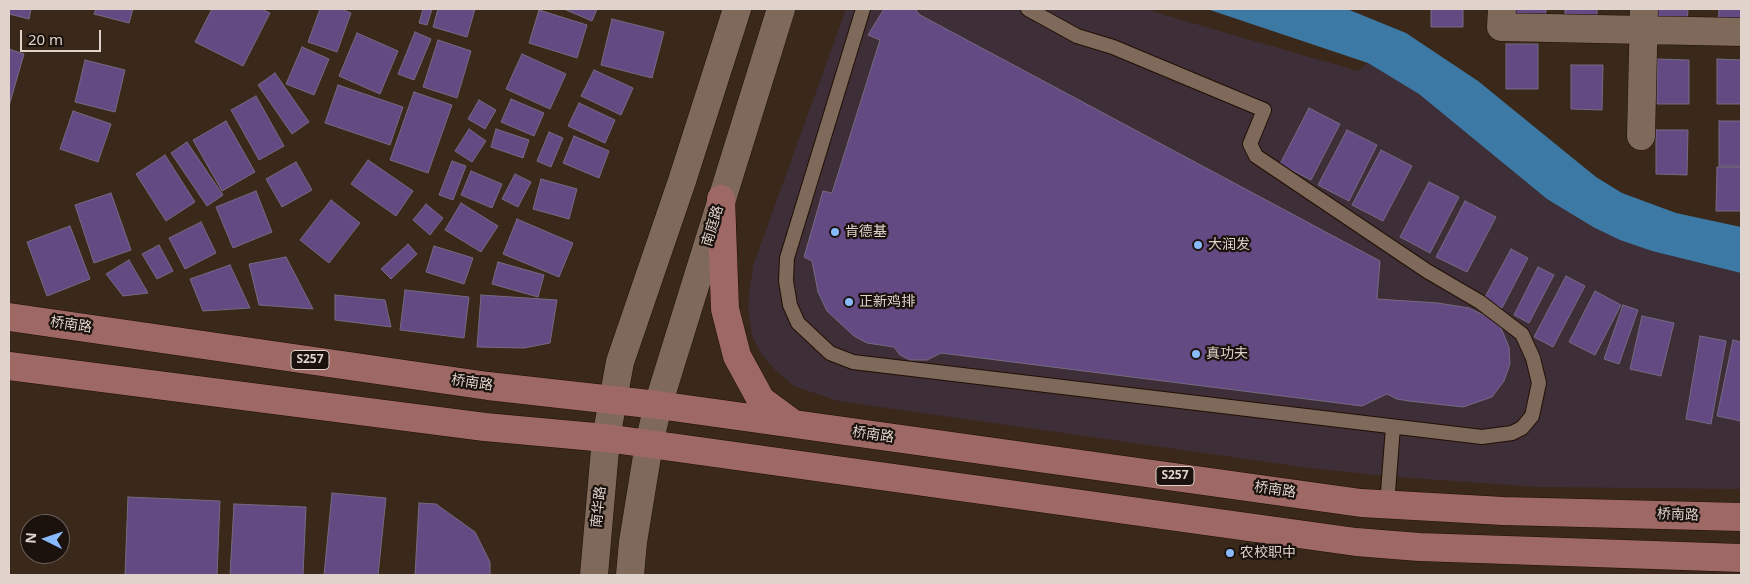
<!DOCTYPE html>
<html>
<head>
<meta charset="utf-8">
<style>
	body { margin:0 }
	#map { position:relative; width:1750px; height:584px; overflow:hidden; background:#3a281a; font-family:"Noto Sans",sans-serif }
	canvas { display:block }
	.frame { position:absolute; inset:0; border:10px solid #dfd3cb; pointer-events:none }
	.north { position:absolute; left:20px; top:514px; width:50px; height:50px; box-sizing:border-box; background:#1b120d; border:1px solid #695f59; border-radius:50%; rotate:274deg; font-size:14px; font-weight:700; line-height:20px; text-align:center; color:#dfd3cb }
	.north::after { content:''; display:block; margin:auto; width:18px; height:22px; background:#89bafc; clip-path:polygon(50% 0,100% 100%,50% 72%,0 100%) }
	.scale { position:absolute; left:20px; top:30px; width:81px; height:22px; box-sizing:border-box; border:2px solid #dfd3cb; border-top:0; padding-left:6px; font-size:15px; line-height:18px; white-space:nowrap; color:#dfd3cb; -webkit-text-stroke:4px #1b120d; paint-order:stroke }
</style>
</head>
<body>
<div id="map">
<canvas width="1750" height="584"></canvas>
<div class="frame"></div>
<div class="north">N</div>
<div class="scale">20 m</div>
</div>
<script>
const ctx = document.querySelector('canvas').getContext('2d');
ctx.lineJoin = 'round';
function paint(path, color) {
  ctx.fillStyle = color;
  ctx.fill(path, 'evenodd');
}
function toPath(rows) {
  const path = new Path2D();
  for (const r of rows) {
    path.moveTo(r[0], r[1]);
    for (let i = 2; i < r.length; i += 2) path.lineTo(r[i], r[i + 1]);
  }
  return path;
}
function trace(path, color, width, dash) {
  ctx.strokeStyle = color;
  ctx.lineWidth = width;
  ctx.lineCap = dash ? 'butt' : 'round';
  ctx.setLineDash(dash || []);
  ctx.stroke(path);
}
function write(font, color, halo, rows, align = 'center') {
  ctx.font = font + ' "Noto Sans","Noto Sans SC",sans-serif';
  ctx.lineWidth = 4.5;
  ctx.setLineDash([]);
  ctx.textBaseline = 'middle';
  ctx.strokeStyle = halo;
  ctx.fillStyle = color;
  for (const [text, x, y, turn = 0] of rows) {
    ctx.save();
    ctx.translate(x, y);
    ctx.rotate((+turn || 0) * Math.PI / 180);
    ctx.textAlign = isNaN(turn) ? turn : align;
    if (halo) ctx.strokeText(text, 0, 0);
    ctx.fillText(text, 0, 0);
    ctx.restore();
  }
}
const commercial = toPath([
	[846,9,1144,9,1358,71,1368,63,1419,94,1547,199,1592,227,1652,251,1741,273,1741,489,1539,487,1397,477,1310,468,838,401,794,386,775,370,762,355,752,335,748,305,753,266]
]);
const water = toPath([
	[1207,9,1347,9,1406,33,1478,81,1596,177,1622,193,1676,213,1741,227,1741,273,1652,251,1620,240,1593,227,1547,199,1419,94,1368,63]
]);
const building = toPath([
	[9,9,31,9,29,19,9,14,9,9],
	[96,9,133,9,129,23,94,14,96,9],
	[212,9,261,9,270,13,243,66,195,42,212,9],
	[320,9,341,9,351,13,337,52,308,42,320,9],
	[423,9,432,9,427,25,419,23,423,9],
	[438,9,475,9,467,37,433,27,438,9],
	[564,9,597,9,592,21,564,9],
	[884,9,915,9,920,15,1380,261,1377,299,1438,303,1469,308,1488,317,1501,328,1509,347,1510,364,1504,381,1492,397,1463,407,1409,401,1397,399,1387,394,1362,406,941,353,927,360,910,360,900,355,894,347,867,343,854,336,827,311,818,292,812,261,804,257,823,191,832,193,880,40,868,35,884,9],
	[1431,9,1463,9,1463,27,1431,27,1431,9],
	[1514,9,1546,9,1545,22,1514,22,1514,9],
	[1565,9,1597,9,1597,27,1565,26,1565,9],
	[1656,9,1688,9,1687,25,1656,24,1656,9],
	[1719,9,1741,9,1741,27,1718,27,1719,9],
	[539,10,587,25,577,58,529,43,539,10],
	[612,19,664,32,652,78,601,65,612,19],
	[415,32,431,39,414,80,398,74,415,32],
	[357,33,398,51,380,94,339,76,357,33],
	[438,40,471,51,457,98,423,87,438,40],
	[1506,44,1538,44,1538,89,1506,89,1506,44],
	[302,47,329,59,314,95,286,84,302,47],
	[9,49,24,54,9,106,9,49],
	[522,54,566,74,550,109,506,89,522,54],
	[1657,59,1689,60,1689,104,1657,104,1657,59],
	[1717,59,1741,60,1741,104,1717,104,1717,59],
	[85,60,125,70,115,112,75,102,85,60],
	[1571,65,1603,65,1602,110,1571,109,1571,65],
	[594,70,633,88,621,115,581,96,594,70],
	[275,73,309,122,292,134,258,85,275,73],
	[338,85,403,107,390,145,325,123,338,85],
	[414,92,452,105,428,173,390,160,414,92],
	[256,96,284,146,259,160,231,110,256,96],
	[511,99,544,113,534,136,501,122,511,99],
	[479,100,496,110,485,129,468,119,479,100],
	[579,103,615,120,605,143,568,126,579,103],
	[1309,108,1340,124,1311,180,1280,164,1309,108],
	[73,111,111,124,98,162,60,149,73,111],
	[226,121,255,172,222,191,193,140,226,121],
	[1719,121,1741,121,1741,166,1719,166,1719,121],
	[469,129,486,141,472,162,455,151,469,129],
	[496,129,529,140,523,158,491,147,496,129],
	[1347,130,1377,145,1349,201,1318,185,1347,130],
	[1656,130,1688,130,1687,175,1656,174,1656,130],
	[549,132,563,138,551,167,537,161,549,132],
	[574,136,609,151,599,178,563,163,574,136],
	[187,142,223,195,207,206,171,153,187,142],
	[1381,150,1412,166,1383,221,1352,205,1381,150],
	[165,155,195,202,166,221,136,174,165,155],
	[368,160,413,191,396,216,351,184,368,160],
	[452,161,466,166,453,200,439,195,452,161],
	[296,162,312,190,282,207,266,179,296,162],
	[1717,167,1741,167,1741,211,1716,211,1717,167],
	[471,171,502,184,492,208,461,195,471,171],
	[515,174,531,182,518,207,502,199,515,174],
	[541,179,577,189,569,219,533,209,541,179],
	[1429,182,1459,197,1430,253,1400,237,1429,182],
	[256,191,272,232,233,248,216,207,256,191],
	[111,193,131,250,94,263,75,205,111,193],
	[331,200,360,223,329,263,300,240,331,200],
	[1465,201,1496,217,1467,272,1436,257,1465,201],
	[461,203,498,226,481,252,445,230,461,203],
	[426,204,443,218,430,235,413,220,426,204],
	[517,219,573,243,559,277,503,254,517,219],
	[201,222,216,253,185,269,169,238,201,222],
	[70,226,90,279,47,296,27,242,70,226],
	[408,244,417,254,391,279,381,269,408,244],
	[159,245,173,271,157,279,142,254,159,245],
	[434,246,473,258,464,284,426,272,434,246],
	[1511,249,1528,258,1502,308,1484,299,1511,249],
	[286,257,313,309,259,305,249,264,286,257],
	[129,260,148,293,123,296,106,274,129,260],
	[498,262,544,275,538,297,492,284,498,262],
	[230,265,250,308,203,311,190,279,230,265],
	[1538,267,1554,275,1529,323,1514,315,1538,267],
	[1566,276,1585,286,1553,347,1534,337,1566,276],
	[405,290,469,297,464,338,400,330,405,290],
	[1595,291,1621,305,1595,355,1569,342,1595,291],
	[335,295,385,300,391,327,335,320,335,295],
	[481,295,557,300,550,343,524,348,477,347,481,295],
	[1623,305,1638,310,1619,364,1604,359,1623,305],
	[1642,316,1674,323,1661,376,1630,369,1642,316],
	[1700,336,1726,341,1711,424,1686,419,1700,336],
	[1733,340,1741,342,1741,421,1717,416,1733,340],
	[332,493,386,498,378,575,324,575,332,493],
	[128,497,220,501,217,575,125,575,128,497],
	[419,503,436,504,475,532,490,562,490,575,415,575,419,503],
	[234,504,306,507,303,575,230,575,234,504]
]);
const service = toPath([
	[863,9,787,258,786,281,790,305,798,323,830,353,853,362,1482,437,1512,433,1522,428,1532,416,1539,383,1533,358,1522,334,1480,302,1427,271,1256,156,1250,144,1264,110,1113,47,1077,36,1028,9],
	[1387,505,1393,427]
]);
const minor = toPath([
	[1502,9,1501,27,1741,32],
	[1641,136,1644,9]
]);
const tertiary = toPath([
	[594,575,606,438,620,362,682,181,737,9],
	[630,575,633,542,649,444,658,405,781,9]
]);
const primary = toPath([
	[721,199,725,309,737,356,761,400,791,422],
	[9,317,488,386,658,405,1361,503,1503,511,1741,517],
	[9,366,485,427,606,438,1356,542,1419,547,1741,558]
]);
const markers = [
	[835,232,5,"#89bafc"],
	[1198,245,5,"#89bafc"],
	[849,302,5,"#89bafc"],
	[1196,354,5,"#89bafc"],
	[1230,553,5,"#89bafc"]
];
const shields = [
	[310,360,38],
	[1175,476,38]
];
const shieldNames = [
	["S257",310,360],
	["S257",1175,476]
];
const streetNames = [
	["南庭路",713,226,-73],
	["桥南路",71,325,8],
	["桥南路",472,383,8],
	["桥南路",873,435,8],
	["桥南路",1275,490,8],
	["南华路",599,507,-84],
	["桥南路",1678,515,2]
];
const poiNames = [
	["肯德基",845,232],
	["大润发",1208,245],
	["正新鸡排",859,302],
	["真功夫",1206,354],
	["农校职中",1240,553]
];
paint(commercial, '#3e2e38');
paint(water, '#3d79a5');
paint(building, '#644a83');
trace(building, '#746b81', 1);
trace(service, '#201004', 16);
trace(minor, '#201004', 29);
trace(tertiary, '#201004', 29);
trace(primary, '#201004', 29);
trace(service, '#7e695a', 14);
trace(minor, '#7e695a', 28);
trace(tertiary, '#7e695a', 28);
trace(primary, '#9e6965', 28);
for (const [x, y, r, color] of markers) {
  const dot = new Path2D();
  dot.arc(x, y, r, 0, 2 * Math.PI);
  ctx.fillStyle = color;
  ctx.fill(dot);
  trace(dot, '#1b120d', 2);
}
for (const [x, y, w] of shields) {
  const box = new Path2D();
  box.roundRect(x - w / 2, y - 9.5, w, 19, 4);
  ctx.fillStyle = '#1b120d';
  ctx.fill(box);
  trace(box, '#dfd3cb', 1);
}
write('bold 12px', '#dfd3cb', null, shieldNames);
write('14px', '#dfd3cb', '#1b120d', streetNames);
write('14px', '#dfd3cb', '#1b120d', poiNames, 'left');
</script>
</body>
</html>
